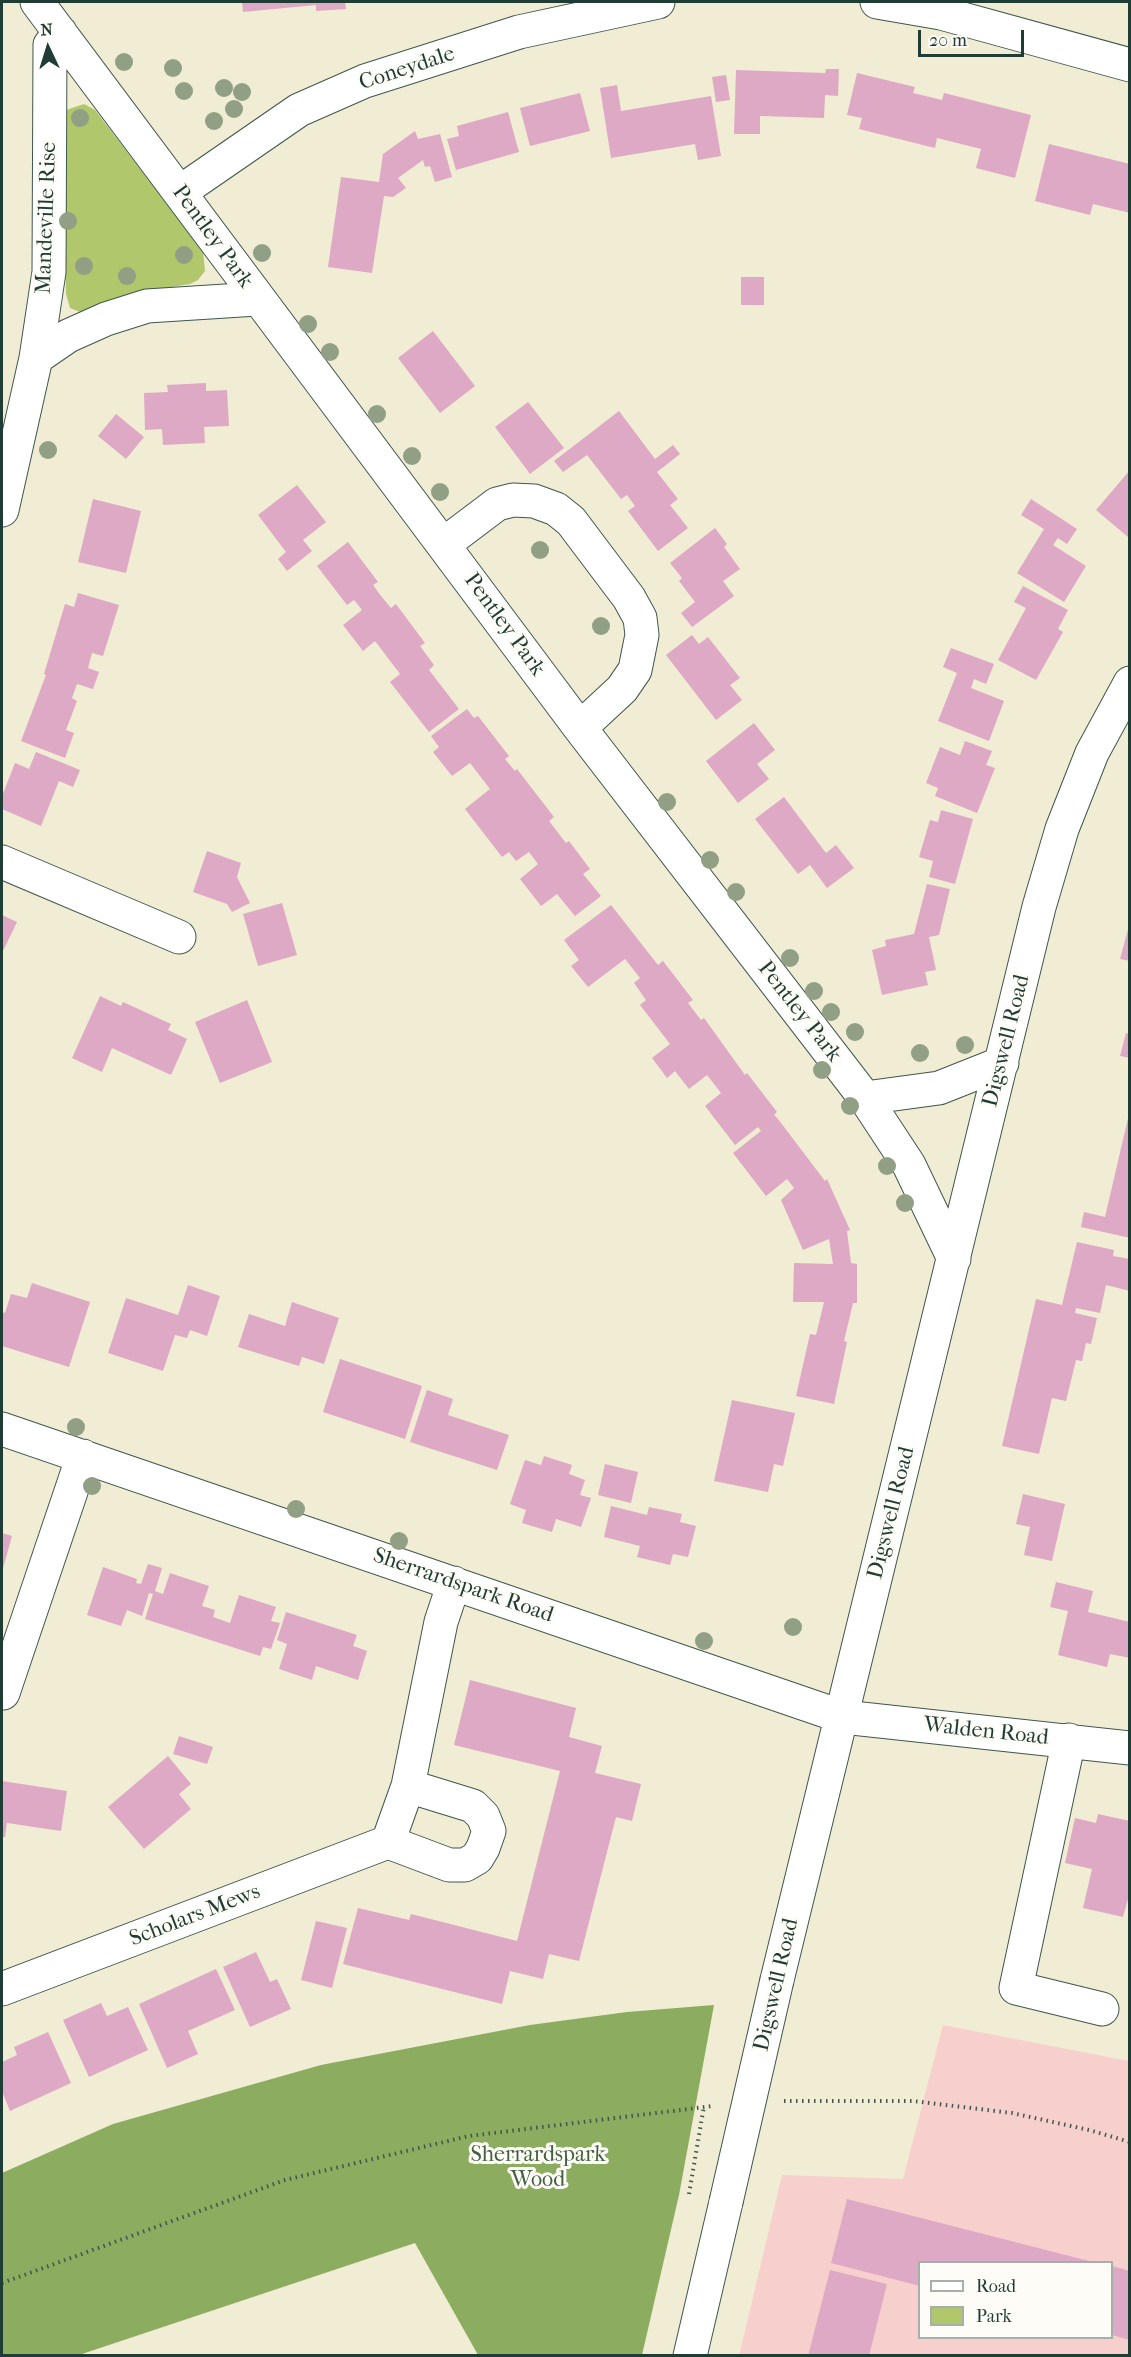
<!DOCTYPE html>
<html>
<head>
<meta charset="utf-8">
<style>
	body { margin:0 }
	#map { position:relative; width:1131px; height:2357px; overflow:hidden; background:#f1ecd4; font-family:"IM FELL French Canon",serif }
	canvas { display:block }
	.frame { position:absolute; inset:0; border:3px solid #1f3d34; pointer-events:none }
	.legend { position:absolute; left:918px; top:2261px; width:195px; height:78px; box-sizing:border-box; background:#fdfcf7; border:2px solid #a4b0a9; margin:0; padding:8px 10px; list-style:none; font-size:18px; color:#1f3d34 }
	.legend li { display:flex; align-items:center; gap:12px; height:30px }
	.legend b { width:30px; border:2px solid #a4b0a9 }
	.north { position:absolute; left:18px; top:18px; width:60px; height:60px; -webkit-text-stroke:4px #fdfcf7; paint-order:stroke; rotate:356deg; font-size:16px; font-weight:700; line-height:24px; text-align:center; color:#1f3d34 }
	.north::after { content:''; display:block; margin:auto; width:21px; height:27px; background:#1f3d34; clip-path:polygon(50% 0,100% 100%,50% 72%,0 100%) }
	.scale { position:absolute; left:918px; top:30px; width:106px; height:27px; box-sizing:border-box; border:3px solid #1f3d34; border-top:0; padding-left:8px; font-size:18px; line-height:21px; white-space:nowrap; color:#1f3d34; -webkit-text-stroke:4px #fdfcf7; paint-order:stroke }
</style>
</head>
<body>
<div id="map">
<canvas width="1131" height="2357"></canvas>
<div class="frame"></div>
<ul class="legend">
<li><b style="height:8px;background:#fff"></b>Road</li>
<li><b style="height:16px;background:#b0c76c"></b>Park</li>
</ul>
<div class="north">N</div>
<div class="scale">20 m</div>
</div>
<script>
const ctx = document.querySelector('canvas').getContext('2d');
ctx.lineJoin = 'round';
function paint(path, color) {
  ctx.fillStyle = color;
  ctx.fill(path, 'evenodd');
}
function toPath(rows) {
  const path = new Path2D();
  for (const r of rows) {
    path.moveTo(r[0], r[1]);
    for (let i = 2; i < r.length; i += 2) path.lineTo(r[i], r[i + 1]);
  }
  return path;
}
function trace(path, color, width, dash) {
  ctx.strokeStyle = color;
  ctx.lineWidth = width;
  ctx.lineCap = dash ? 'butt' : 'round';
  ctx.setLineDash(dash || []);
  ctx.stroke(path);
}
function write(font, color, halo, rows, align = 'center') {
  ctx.font = font + ' "IM FELL French Canon",serif';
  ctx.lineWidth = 6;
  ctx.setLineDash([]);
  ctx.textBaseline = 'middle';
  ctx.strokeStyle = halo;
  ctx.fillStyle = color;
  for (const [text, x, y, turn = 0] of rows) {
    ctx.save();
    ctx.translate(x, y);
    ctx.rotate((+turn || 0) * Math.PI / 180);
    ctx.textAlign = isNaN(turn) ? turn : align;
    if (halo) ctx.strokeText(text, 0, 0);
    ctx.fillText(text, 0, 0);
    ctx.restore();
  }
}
const built = toPath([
	[943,2025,1129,2061,1129,2355,739,2356,782,2175,903,2179],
	[920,2262,1112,2262,1112,2338,920,2338]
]);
const green = toPath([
	[84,104,95,110,203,251,205,271,198,280,190,284,154,290,85,314,70,308,66,294,65,239,66,110]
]);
const forest = toPath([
	[714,2005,679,2195,642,2355,478,2355,415,2243,79,2355,2,2355,2,2173,113,2124,321,2065,530,2025,627,2012]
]);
const building = toPath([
	[242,2,345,2,346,9,316,11,316,5,243,12],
	[826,69,839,69,838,96,825,95,824,118,760,116,760,134,734,134,736,70,825,73],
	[857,73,915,87,913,93,942,100,944,93,1031,115,1015,178,976,168,981,149,937,138,935,148,859,129,862,118,847,115],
	[726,75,730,100,716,102,712,77],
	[617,85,621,111,711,96,721,156,698,160,695,144,611,158,600,88],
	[580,93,590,131,530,146,520,108],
	[508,112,519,152,456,170,447,139,459,136,457,126],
	[415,131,418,139,440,134,452,177,435,182,430,166,425,167,423,160,398,178,406,188,393,197,384,196,372,273,328,267,341,177,379,182,383,154],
	[1049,144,1130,164,1130,213,1093,204,1090,215,1035,201],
	[741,277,764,277,764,305,741,305],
	[433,331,475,386,440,413,398,358],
	[206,383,206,391,227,390,229,426,204,427,205,443,163,445,162,429,145,430,144,393,168,392,167,385],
	[528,402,564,448,530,474,495,427],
	[619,411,655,459,673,445,680,454,657,472,678,499,670,505,688,528,658,551,628,511,635,506,627,495,621,499,587,455,563,472,554,461],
	[116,414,144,437,126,459,98,436],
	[1130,470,1130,536,1128,537,1096,510],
	[297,485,326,522,303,540,312,551,287,571,278,559,286,552,258,515],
	[93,499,141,511,126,573,78,562],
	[1031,499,1077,529,1067,544,1058,538,1053,545,1086,566,1064,602,1017,573,1044,529,1021,515],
	[715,528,727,544,724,547,740,569,723,581,734,596,692,627,681,613,695,602,679,581,682,578,670,563],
	[348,542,378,582,373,585,381,596,391,608,396,604,425,643,420,646,434,665,429,670,459,709,429,732,390,682,400,674,375,641,363,651,343,625,362,610,354,600,347,605,317,566],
	[1023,586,1068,610,1058,629,1063,632,1036,680,998,660,1026,608,1014,602],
	[78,593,119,605,103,656,92,653,88,668,99,672,93,689,77,684,72,698,77,701,66,730,74,733,65,758,21,741,46,675,44,674,65,604,74,607],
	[692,635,699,644,708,637,740,678,730,685,742,700,716,720,666,655],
	[951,648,994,664,986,684,974,679,971,688,1004,701,989,741,938,721,957,673,943,667],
	[467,709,474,718,478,716,509,756,505,759,515,771,517,769,554,817,549,821,566,843,569,841,590,869,583,874,601,896,575,916,557,894,541,906,520,879,538,864,529,852,516,861,509,852,502,857,465,809,490,789,470,763,452,776,433,752,439,747,431,736],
	[754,723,775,750,757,764,769,779,738,803,706,761],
	[965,741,992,751,986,765,995,768,977,813,935,796,938,788,926,783,940,747,960,755],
	[36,752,80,770,73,787,59,781,41,826,2,809,2,796,15,763,29,769],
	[784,797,826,853,836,845,854,868,827,888,810,865,798,874,755,819],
	[941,810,973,819,955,884,929,877,933,861,919,857,930,820,938,822],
	[207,851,241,863,237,877,250,903,232,912,227,904,193,892],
	[927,884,950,889,939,935,929,937,936,970,925,972,928,985,882,995,872,950,886,946,885,940,914,934],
	[282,903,297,955,258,966,243,914],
	[611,905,658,965,663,961,693,1000,688,1003,701,1020,704,1018,745,1075,747,1073,777,1112,774,1115,778,1119,825,1181,827,1179,850,1230,847,1231,851,1263,857,1264,857,1303,853,1303,844,1341,847,1342,834,1404,796,1396,810,1334,816,1335,824,1302,793,1302,794,1263,833,1264,829,1239,803,1250,781,1200,794,1188,787,1179,766,1196,733,1153,761,1131,758,1127,735,1145,705,1106,721,1093,707,1075,689,1089,675,1071,667,1078,652,1058,670,1044,640,1005,646,1000,634,983,640,978,625,959,588,987,571,966,579,960,564,940],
	[2,915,17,922,2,953],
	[1130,922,1130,961,1120,959],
	[100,996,121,1006,123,1002,171,1024,168,1030,187,1039,171,1075,112,1048,102,1072,72,1058],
	[247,1000,272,1062,220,1083,195,1022],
	[1126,1033,1130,1034,1130,1058,1120,1056],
	[1129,1114,1130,1114,1130,1238,1081,1227,1084,1212,1105,1217],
	[1077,1242,1114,1250,1113,1256,1130,1259,1130,1291,1106,1285,1100,1313,1076,1308,1075,1313,1097,1318,1091,1344,1086,1343,1082,1361,1076,1360,1066,1401,1052,1398,1039,1454,1002,1446,1036,1299,1062,1305],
	[32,1283,90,1302,69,1367,2,1346,2,1312,5,1313,11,1294,27,1298],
	[188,1285,220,1296,207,1336,190,1330,187,1338,175,1335,163,1371,108,1353,126,1298,178,1315],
	[292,1302,339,1318,324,1364,302,1357,299,1366,238,1347,249,1314,285,1326],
	[340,1359,422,1386,405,1439,323,1412],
	[427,1390,453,1399,448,1415,509,1435,497,1470,410,1442],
	[732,1400,795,1413,783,1466,774,1464,768,1492,714,1481],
	[544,1456,572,1465,569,1474,585,1480,580,1495,591,1498,581,1527,556,1519,552,1532,522,1523,526,1510,510,1504,525,1460,541,1465],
	[605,1464,638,1472,631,1503,598,1495],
	[1023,1494,1065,1504,1052,1561,1024,1555,1030,1527,1016,1524],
	[611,1506,647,1515,649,1507,682,1514,680,1522,696,1526,688,1557,673,1554,670,1565,637,1557,640,1546,604,1537],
	[2,1533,12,1536,2,1572],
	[148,1564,162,1568,155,1591,163,1594,170,1573,209,1586,202,1606,215,1610,213,1617,230,1623,239,1595,276,1607,271,1621,280,1623,271,1649,263,1647,260,1656,145,1619,153,1594,149,1593,142,1616,127,1610,121,1626,87,1615,103,1567,137,1579,136,1583,141,1584],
	[1056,1582,1093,1591,1088,1612,1130,1622,1130,1658,1110,1654,1107,1667,1058,1655,1068,1611,1050,1607],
	[286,1612,357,1635,353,1646,367,1651,358,1680,316,1666,312,1680,279,1669,287,1644,277,1640],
	[470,1680,576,1708,569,1737,602,1746,595,1773,641,1784,632,1821,616,1817,579,1961,549,1954,543,1979,510,1971,502,2004,343,1964,358,1908,409,1920,411,1914,517,1941,560,1771,454,1745],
	[179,1736,213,1747,207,1764,173,1754],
	[168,1756,191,1784,179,1794,191,1809,144,1849,108,1807],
	[2,1781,67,1791,61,1831,7,1823,5,1837,2,1837],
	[1098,1814,1130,1821,1130,1892,1123,1917,1083,1908,1092,1869,1065,1863,1075,1818,1096,1823],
	[316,1921,347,1928,332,1988,301,1980],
	[256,1952,270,1982,277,1979,291,2009,250,2027,223,1967],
	[216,1969,235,2010,188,2031,198,2054,167,2068,139,2004],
	[101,2003,107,2016,128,2007,148,2050,89,2077,63,2020],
	[48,2032,71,2083,10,2111,2,2091,2,2062,17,2055,14,2047],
	[847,2199,1093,2262,920,2262,920,2286,831,2263],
	[1112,2266,1130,2271,1130,2340,1112,2335],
	[830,2270,887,2284,869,2356,808,2356]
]);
const path = toPath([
	[784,2101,913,2101,1012,2113,1089,2130,1130,2142],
	[689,2194,704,2106],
	[2,2283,285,2180,469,2136,713,2106]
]);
const minor = toPath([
	[37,2,580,728,865,1098,909,1165,954,1259],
	[877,2,941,13,1130,65],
	[180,192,299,110,365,81,519,32,658,2],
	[36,358,68,336,106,319,147,306,257,299],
	[2,510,36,358,49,272,50,45,60,32],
	[444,544,497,504,513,500,534,501,556,509,571,521,629,598,640,618,642,635,635,670,622,689,580,728],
	[2,862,179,937],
	[865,1098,939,1088,1002,1063],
	[2,1429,843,1717,1130,1748],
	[3,1693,83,1456],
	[1069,1740,1016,1988,1102,2009],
	[388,1842,449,1865,465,1865,477,1858,483,1848,489,1831,483,1816,473,1806,408,1786],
	[777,1980,1039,907,1062,829,1092,753,1130,683],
	[2,1989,388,1842,408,1786,441,1622,454,1583],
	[690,2356,726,2202]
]);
const minorBridge = toPath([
	[726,2202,777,1980]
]);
const trees = [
	[124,62],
	[173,68],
	[224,88],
	[184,91],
	[242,92],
	[234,109],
	[80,118],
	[214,121],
	[68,221],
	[262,253],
	[184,255],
	[84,266],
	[127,276],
	[308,324],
	[330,352],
	[377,414],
	[48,450],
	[412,456],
	[440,492],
	[540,550],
	[601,626],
	[667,802],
	[710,860],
	[736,892],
	[790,958],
	[814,991],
	[831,1012],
	[855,1032],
	[965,1045],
	[920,1053],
	[822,1070],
	[850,1106],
	[887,1166],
	[905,1203],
	[76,1427],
	[92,1486],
	[296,1509],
	[399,1541],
	[793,1627],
	[704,1641]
];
const streetNames = [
	["Coneydale",407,69,-18],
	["Mandeville Rise",47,218,-88],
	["Pentley Park",212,237,54],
	["Pentley Park",504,625,54],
	["Pentley Park",799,1012,52],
	["Digswell Road",1007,1041,-76],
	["Digswell Road",892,1513,-76],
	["Sherrardspark Road",463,1586,19],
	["Walden Road",986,1732,6],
	["Scholars Mews",195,1916,-21],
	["Digswell Road",777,1985,-77]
];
const parkNames = [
	["Sherrardspark",538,2156],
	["Wood",538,2181]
];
paint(built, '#f7d0ce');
paint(green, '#b0c76c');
paint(forest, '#8cac60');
paint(building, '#dea9c5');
trace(minor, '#3e574c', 35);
trace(path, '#3e574c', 4, [1.5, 4.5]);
trace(minor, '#fff', 33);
trace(minorBridge, '#3e574c', 35, []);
trace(minorBridge, '#fff', 33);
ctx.fillStyle = '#919f84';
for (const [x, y] of trees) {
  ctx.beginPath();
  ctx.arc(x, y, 9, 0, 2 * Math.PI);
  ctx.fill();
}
write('22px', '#1f3d34', '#fdfcf7', streetNames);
write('22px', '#436042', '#fdfcf7', parkNames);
</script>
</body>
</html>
